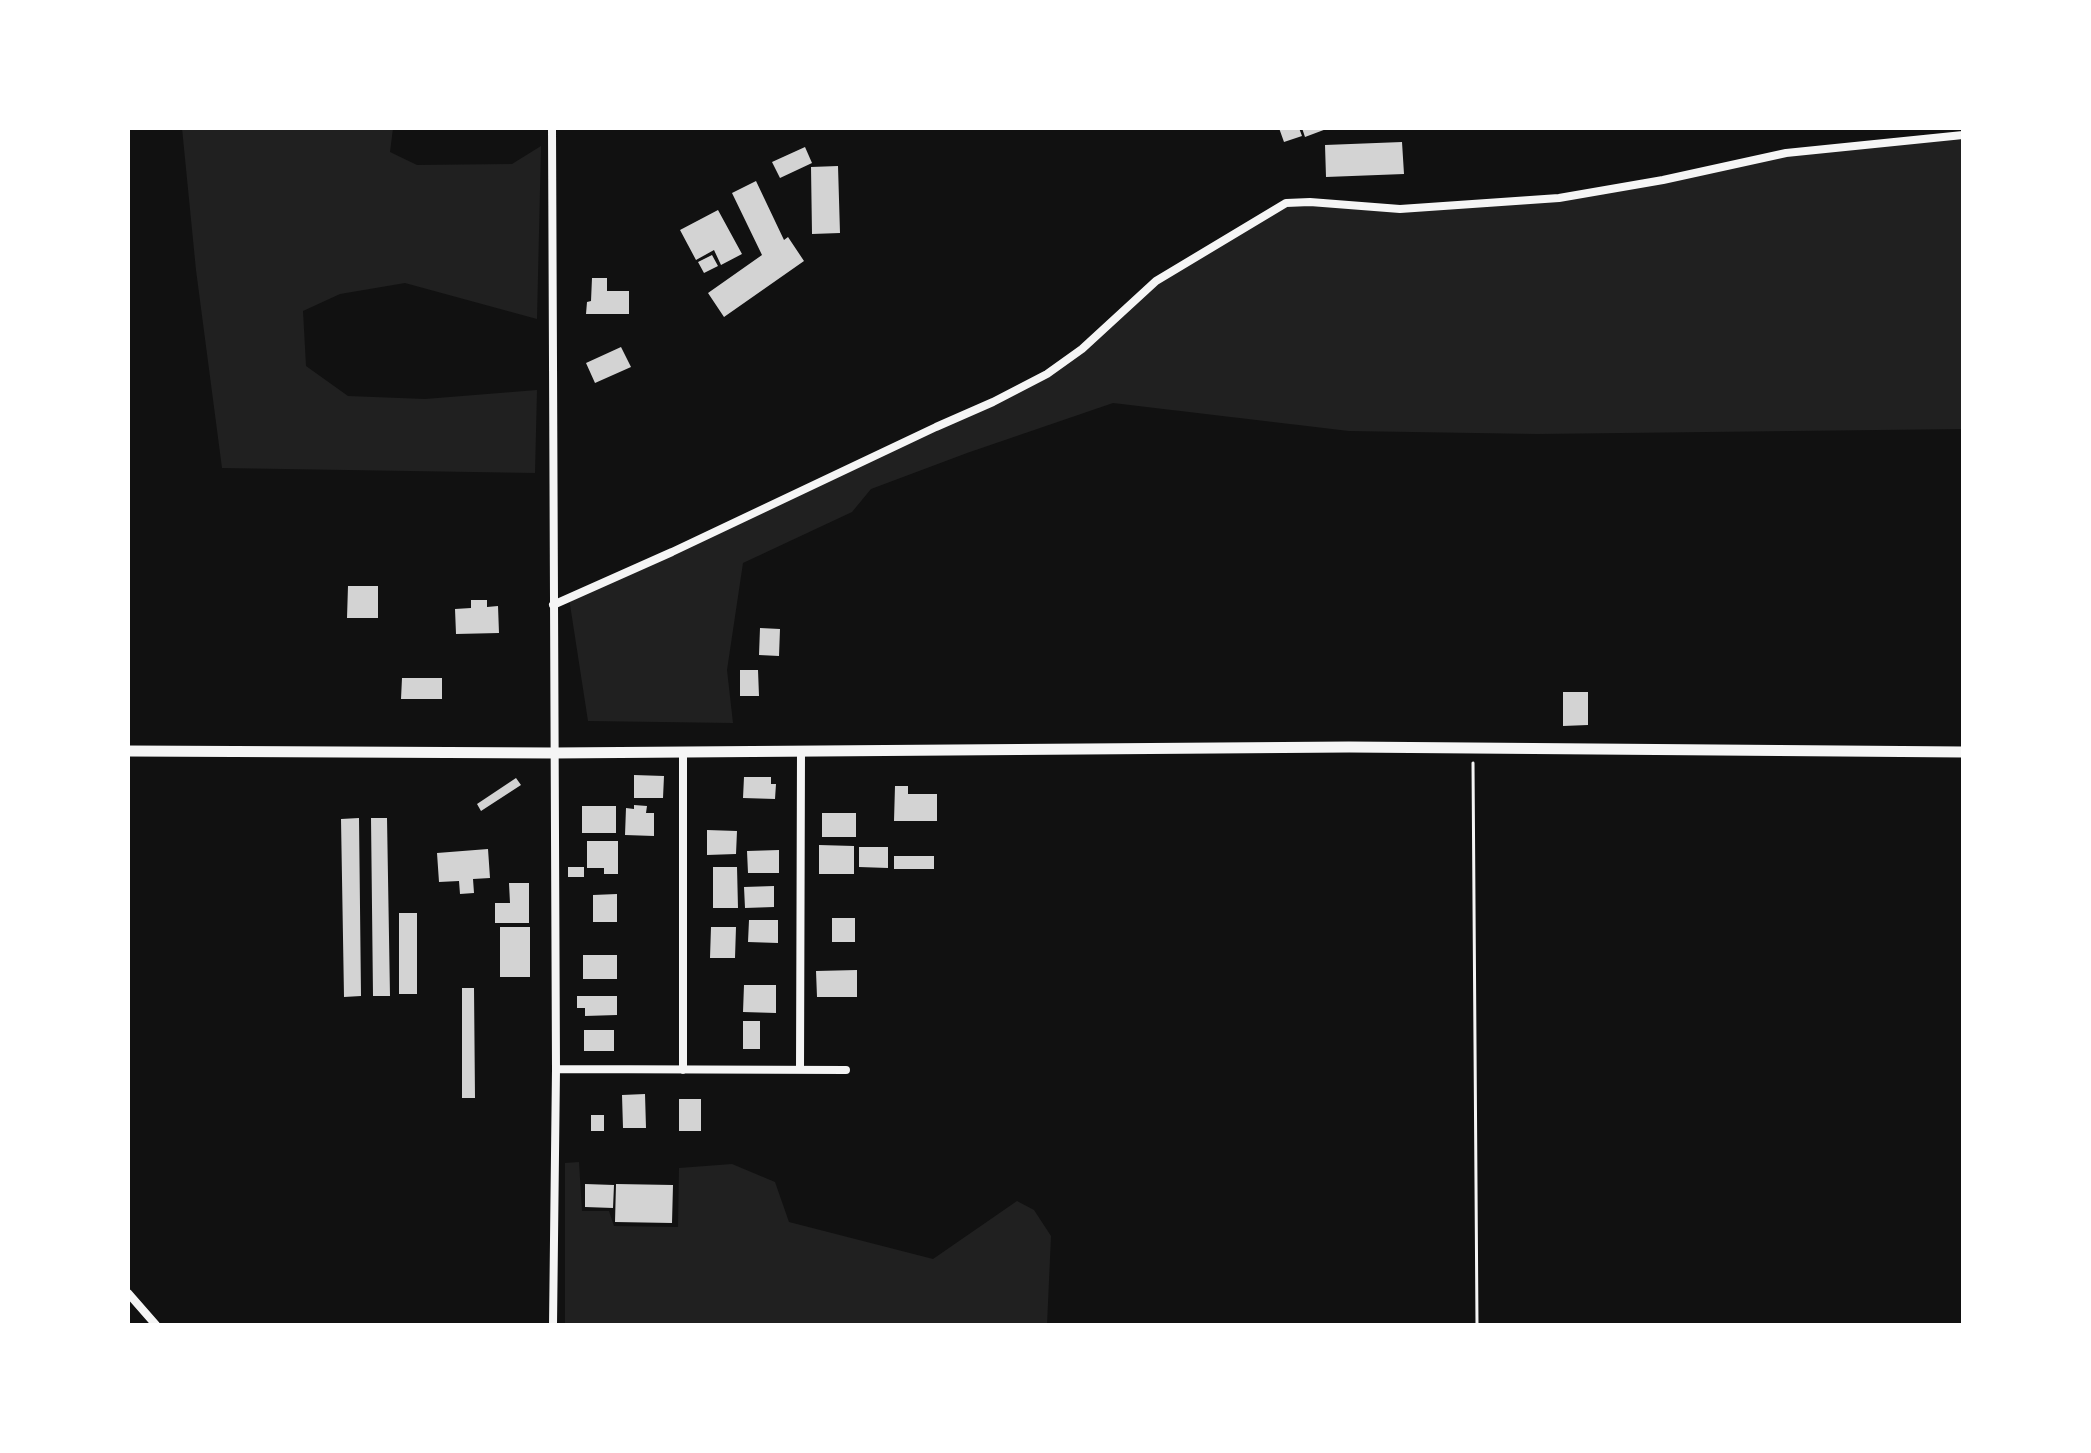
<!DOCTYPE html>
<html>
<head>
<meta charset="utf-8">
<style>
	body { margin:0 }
	#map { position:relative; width:2091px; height:1453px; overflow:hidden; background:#111; font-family:"Golos Text",sans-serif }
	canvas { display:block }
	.frame { position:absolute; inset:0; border:130px solid #fff; pointer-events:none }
</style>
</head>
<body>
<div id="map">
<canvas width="2091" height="1453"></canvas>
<div class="frame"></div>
</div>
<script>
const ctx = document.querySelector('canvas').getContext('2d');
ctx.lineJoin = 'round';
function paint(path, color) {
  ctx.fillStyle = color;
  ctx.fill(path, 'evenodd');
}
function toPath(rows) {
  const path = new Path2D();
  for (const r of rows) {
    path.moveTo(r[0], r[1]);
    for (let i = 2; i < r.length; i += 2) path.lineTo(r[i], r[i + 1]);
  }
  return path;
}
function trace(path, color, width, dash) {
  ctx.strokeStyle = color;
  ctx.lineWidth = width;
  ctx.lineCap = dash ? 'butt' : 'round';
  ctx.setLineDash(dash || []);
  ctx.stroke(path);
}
const green = toPath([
	[182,128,393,128,390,152,417,165,512,164,541,146,537,319,405,283,340,294,303,311,306,366,348,396,425,399,537,390,535,473,222,468,196,270],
	[1940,137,1963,140,1963,429,1537,434,1349,431,1113,403,967,453,871,489,852,512,743,563,727,670,733,723,588,721,569,598,1047,374,1156,281,1286,203,1400,209,1559,198,1786,153],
	[579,1162,582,1211,609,1211,614,1226,678,1227,679,1168,732,1164,775,1182,789,1222,933,1259,1017,1201,1034,1210,1051,1236,1047,1325,565,1325,565,1163]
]);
const building = toPath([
	[1279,128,1299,128,1302,136,1284,142],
	[1302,128,1329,128,1305,137],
	[1402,142,1404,174,1326,177,1325,145],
	[805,147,812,163,780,178,772,162],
	[838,166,840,233,812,234,811,167],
	[756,181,784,240,788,237,804,261,724,317,708,293,762,255,732,193],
	[718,210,742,254,721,265,714,250,696,260,680,230],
	[712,255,718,266,704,273,698,262],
	[592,278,607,278,607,291,629,291,629,314,586,314,587,302,591,301],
	[621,347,631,367,595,383,586,363],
	[348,586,378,586,378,618,347,618],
	[471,600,487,600,487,607,498,606,499,633,456,634,455,609,471,608],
	[760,628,780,629,779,656,759,655],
	[740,670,758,670,759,696,740,696],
	[402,678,442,678,442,699,401,699],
	[1563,692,1588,692,1588,725,1563,726],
	[634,775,664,776,663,798,634,798],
	[744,777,771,777,771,784,776,784,775,799,743,798],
	[516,778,521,785,481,811,477,804],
	[895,786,908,786,908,794,937,794,937,821,894,821],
	[634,805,647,806,646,813,654,813,654,836,625,835,626,808,634,809],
	[582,806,616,806,616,833,582,833],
	[822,813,856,813,856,837,822,837],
	[359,818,361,996,344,997,341,819],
	[371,818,387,818,390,996,373,996],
	[707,830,737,831,736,854,707,855],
	[587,841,618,841,618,874,604,874,604,868,587,868],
	[819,845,854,846,854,874,819,874],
	[859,847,888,847,888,868,859,867],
	[488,849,490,878,473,879,474,893,460,894,459,881,439,882,437,853],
	[779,850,779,873,748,873,747,851],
	[894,856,934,856,934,869,894,869],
	[568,867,584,867,584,877,568,877],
	[713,867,737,867,738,908,713,908],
	[509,883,529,883,529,923,495,923,495,903,510,903],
	[774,886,774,907,745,908,744,887],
	[617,894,617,922,593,922,593,895],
	[399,913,417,913,417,994,399,994],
	[832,918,855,918,855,942,832,942],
	[749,920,778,920,778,943,748,942],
	[500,927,530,927,530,977,500,977],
	[711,927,736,927,735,958,710,958],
	[583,955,617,955,617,979,583,979],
	[857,970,857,997,817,997,816,971],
	[744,985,776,985,776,1013,743,1012],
	[462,988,474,988,475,1098,462,1098],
	[577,996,617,996,617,1015,585,1016,585,1008,577,1008],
	[743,1021,760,1021,760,1049,743,1049],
	[584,1030,614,1030,614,1051,584,1051],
	[645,1094,646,1128,623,1128,622,1095],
	[679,1099,701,1099,701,1131,679,1131],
	[591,1115,604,1115,604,1131,591,1131],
	[585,1184,614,1185,613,1208,585,1207],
	[616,1184,673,1185,672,1223,615,1222]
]);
const path = toPath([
	[1473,763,1477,1325]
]);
const minor = toPath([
	[552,128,556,1069,553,1325],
	[553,605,672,552,936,427,993,402,1047,374,1082,349,1156,281,1286,203,1310,202,1400,209,1559,198,1663,180,1786,153,1963,135],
	[683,752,683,1070],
	[556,1069,846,1070],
	[800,1069,801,751],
	[128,1293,156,1325]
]);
const tertiary = toPath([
	[128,751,554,753,1349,747,1963,752]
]);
paint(green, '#202020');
paint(building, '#d3d3d3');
trace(path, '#f5f5f5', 3);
trace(minor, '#f5f5f5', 8);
trace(tertiary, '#f5f5f5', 11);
</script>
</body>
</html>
